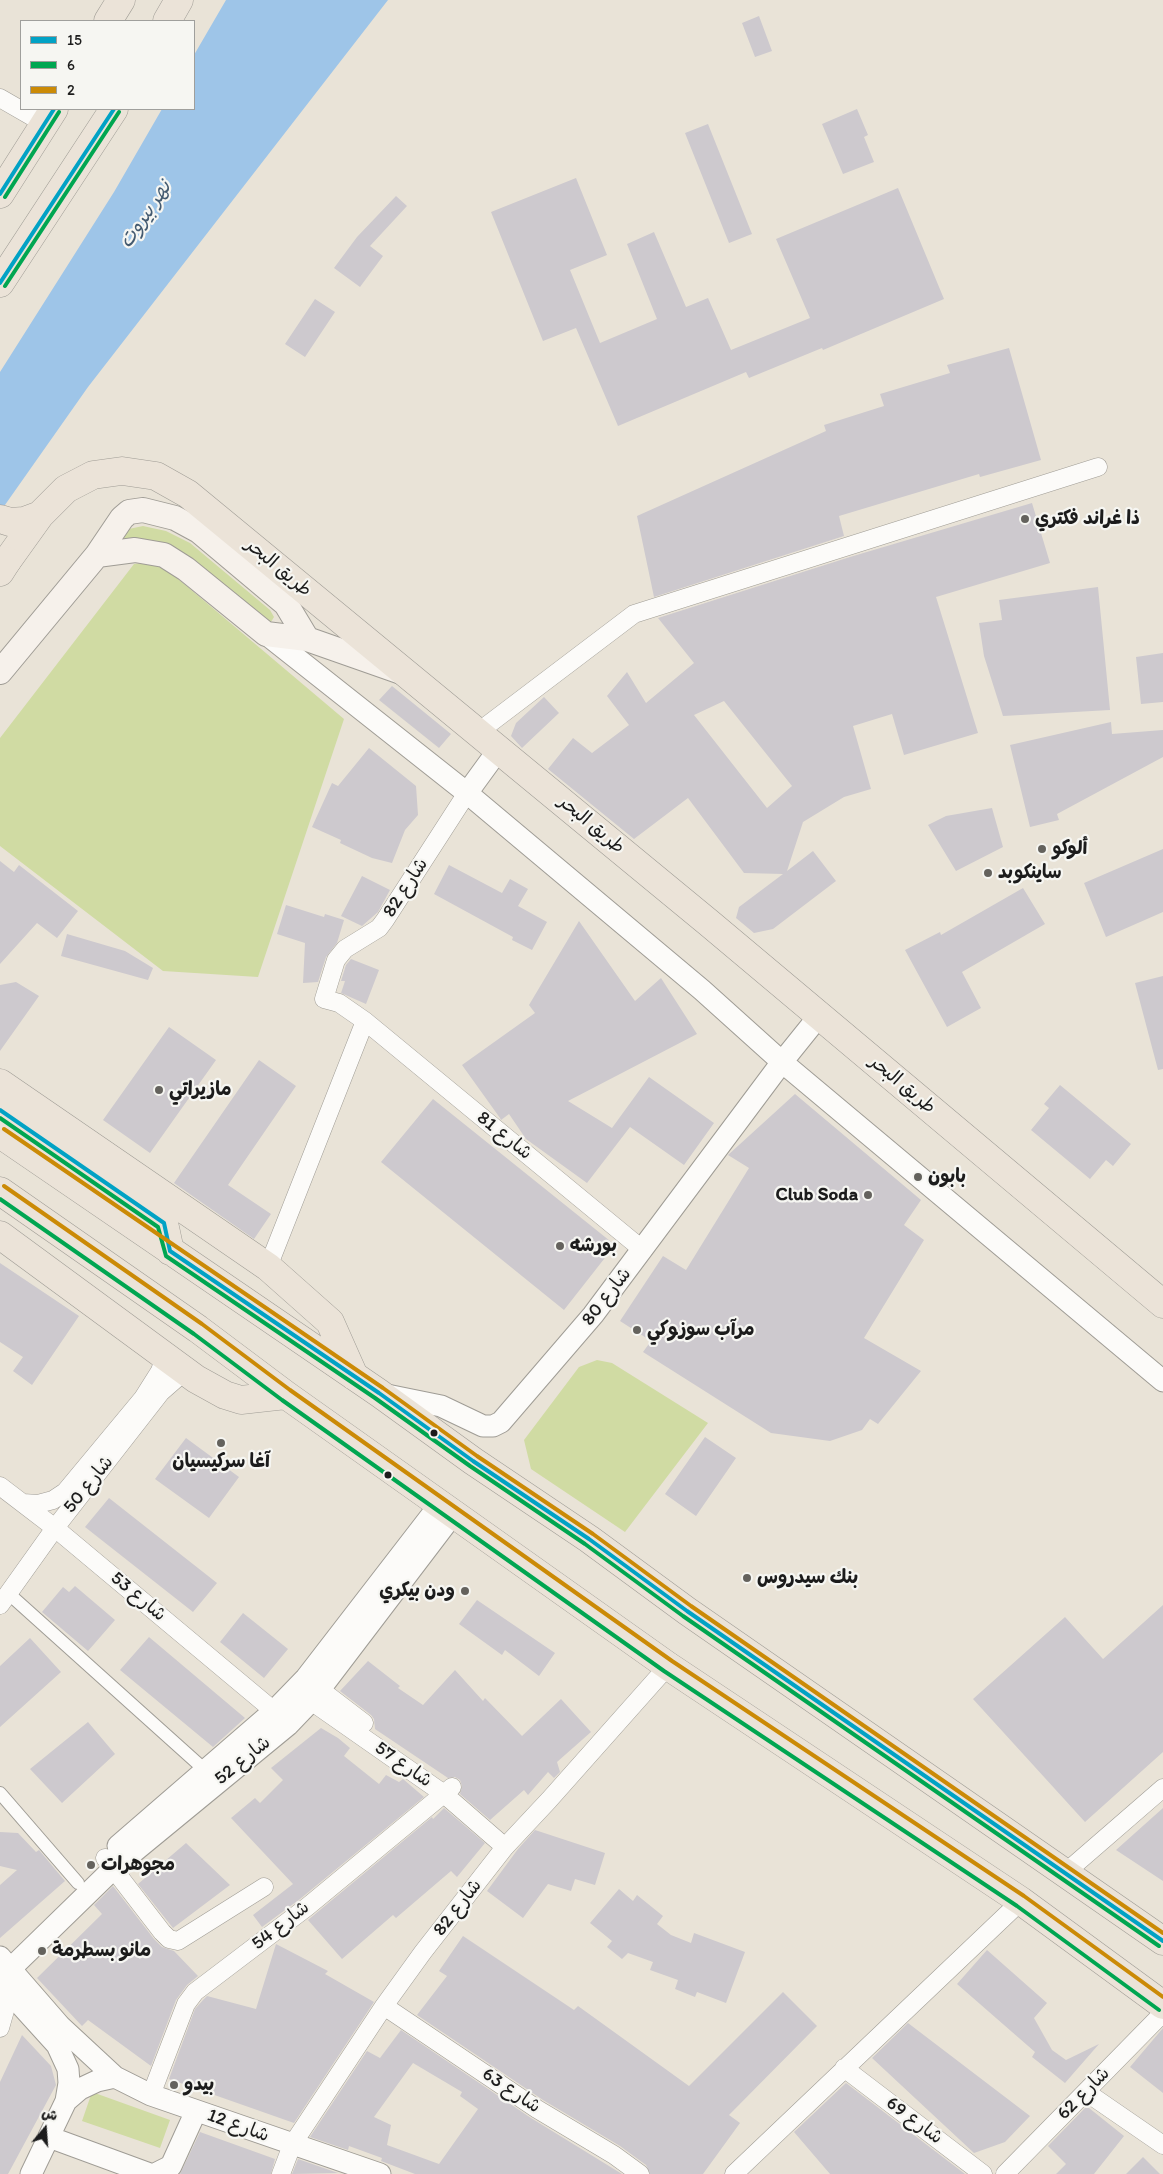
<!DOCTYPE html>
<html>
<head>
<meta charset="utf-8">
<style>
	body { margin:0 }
	#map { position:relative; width:1163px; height:2174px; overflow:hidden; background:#e9e3d7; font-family:Itim,"Playpen Sans Arabic",sans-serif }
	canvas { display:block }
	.legend { position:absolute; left:20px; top:20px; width:175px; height:90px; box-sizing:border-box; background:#f6f6f2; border:1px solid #9f9f9c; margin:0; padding:6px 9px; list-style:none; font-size:15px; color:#1c1c1c }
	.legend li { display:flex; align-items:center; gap:10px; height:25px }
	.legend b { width:25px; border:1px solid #9f9f9c }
	.north { position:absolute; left:20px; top:2104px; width:50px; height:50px; -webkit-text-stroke:4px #f6f6f2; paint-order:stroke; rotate:18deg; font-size:14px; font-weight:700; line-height:20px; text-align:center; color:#1c1c1c }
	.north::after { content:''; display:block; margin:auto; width:18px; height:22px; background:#1c1c1c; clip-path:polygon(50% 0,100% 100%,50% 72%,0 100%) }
</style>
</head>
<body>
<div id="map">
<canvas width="1163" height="2174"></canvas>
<ul class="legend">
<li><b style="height:6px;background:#01a2c5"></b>15</li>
<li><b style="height:6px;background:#00a651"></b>6</li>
<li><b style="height:6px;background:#cb8a06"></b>2</li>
</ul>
<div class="north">ش</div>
</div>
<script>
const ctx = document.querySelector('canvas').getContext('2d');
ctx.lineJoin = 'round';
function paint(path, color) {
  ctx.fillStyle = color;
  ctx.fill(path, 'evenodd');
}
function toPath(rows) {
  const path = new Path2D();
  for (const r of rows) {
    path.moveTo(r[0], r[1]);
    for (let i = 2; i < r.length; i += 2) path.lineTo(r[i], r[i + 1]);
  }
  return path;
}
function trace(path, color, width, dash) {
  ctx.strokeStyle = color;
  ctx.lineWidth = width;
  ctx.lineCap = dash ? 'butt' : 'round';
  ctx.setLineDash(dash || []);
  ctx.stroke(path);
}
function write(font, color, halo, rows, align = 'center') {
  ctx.font = font + ' Itim,"Playpen Sans Arabic",sans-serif';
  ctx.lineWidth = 4.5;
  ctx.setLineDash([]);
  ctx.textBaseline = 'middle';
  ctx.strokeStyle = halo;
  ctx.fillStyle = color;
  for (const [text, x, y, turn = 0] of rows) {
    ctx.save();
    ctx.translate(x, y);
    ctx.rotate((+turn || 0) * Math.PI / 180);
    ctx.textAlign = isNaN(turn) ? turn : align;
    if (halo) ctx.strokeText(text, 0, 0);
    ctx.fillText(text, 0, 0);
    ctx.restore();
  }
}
const green = toPath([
	[143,526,166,531,190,543,270,610,274,617,271,622,265,622,193,565,106,551,124,530],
	[157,561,344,719,258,977,163,971,0,846,0,738,134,564],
	[597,1360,612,1363,708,1423,625,1532,531,1469,524,1440,579,1367],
	[92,2092,170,2120,160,2148,82,2121]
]);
const water = toPath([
	[226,0,388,0,88,387,0,512,0,372,114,192,162,109,194,109,194,55]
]);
const building = toPath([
	[759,16,772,51,755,57,742,23],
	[857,109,868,135,864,137,874,162,843,174,822,124],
	[708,124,752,234,729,243,685,133],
	[576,178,607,255,570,270,600,343,657,319,627,244,654,232,686,307,708,298,731,350,810,318,776,239,898,188,944,299,823,350,822,348,749,378,746,372,618,426,576,328,543,341,491,212],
	[396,196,407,206,370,246,383,256,360,287,334,268,357,237],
	[315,299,335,312,305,357,285,344],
	[1009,348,1041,460,980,477,979,474,839,516,844,536,654,597,637,516,826,431,824,425,884,406,880,394,950,373,947,365],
	[1032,503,1050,563,936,597,978,733,904,755,892,714,853,726,871,789,844,797,803,822,787,871,813,851,836,881,773,929,754,933,736,918,739,907,783,874,744,873,688,798,634,839,548,769,573,738,592,753,629,725,607,696,627,672,646,703,694,663,658,618,850,557],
	[724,701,792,786,767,808,694,715],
	[1098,587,1110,710,1003,716,984,656,979,623,1002,620,999,600],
	[1163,653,1163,702,1141,704,1136,657],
	[392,686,451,734,439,748,379,700],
	[544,697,559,713,522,748,511,736,516,723],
	[1111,722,1112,734,1163,730,1163,757,1057,814,1059,820,1030,827,1010,745],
	[369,748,416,786,418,815,405,830,392,863,372,858,340,843,341,840,312,827,332,783,338,786],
	[992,808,1003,847,956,871,928,825,946,816],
	[1163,849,1163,912,1106,937,1084,883],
	[0,861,14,872,19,865,78,911,57,938,37,923,0,964],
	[449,865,502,893,510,879,528,889,518,906,547,922,532,950,512,940,513,937,434,894],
	[362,876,390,890,378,912,362,926,341,916],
	[1023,888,1045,924,962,972,981,1008,947,1027,905,950,940,932,941,935],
	[286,905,324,917,325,914,344,920,337,943,326,957,318,982,303,983,305,943,277,934],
	[579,921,635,1001,661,978,697,1034,568,1101,612,1128,649,1077,714,1123,684,1165,630,1127,587,1183,526,1139,509,1114,501,1120,500,1118,462,1065,535,1013,529,1005],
	[67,934,125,951,153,968,148,980,61,956],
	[351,959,379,970,366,1004,341,993,345,981,341,981,346,965],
	[1163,976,1163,1069,1158,1070,1135,983],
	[16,982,39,996,0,1051,0,985],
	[169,1027,216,1060,150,1153,103,1120],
	[259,1060,296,1086,228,1185,271,1214,254,1239,174,1183],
	[1060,1085,1131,1144,1113,1166,1106,1160,1090,1179,1031,1130,1049,1108,1044,1104],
	[795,1094,921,1200,904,1225,924,1240,864,1338,921,1371,878,1424,870,1419,862,1430,830,1441,771,1433,643,1352,651,1341,620,1321,663,1256,686,1270,749,1168,728,1155],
	[433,1099,615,1245,564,1310,381,1162],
	[0,1263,79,1316,32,1385,13,1371,23,1357,0,1342],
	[705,1437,736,1458,696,1516,665,1494],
	[186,1438,239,1477,209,1518,155,1479],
	[109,1498,217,1583,193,1612,85,1527],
	[75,1586,115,1620,88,1651,42,1612,63,1587,69,1592],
	[477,1600,555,1653,539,1676,505,1650,502,1655,459,1624],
	[1163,1605,1163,1752,1085,1822,973,1699,1065,1617,1103,1659],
	[243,1613,288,1649,264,1678,220,1642],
	[149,1637,245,1718,213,1747,120,1670],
	[30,1638,61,1672,0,1727,0,1666],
	[368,1661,400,1686,398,1688,423,1705,455,1670,483,1701,485,1698,522,1736,561,1699,591,1732,557,1762,560,1772,554,1778,548,1772,528,1795,524,1790,490,1820,460,1794,462,1786,460,1780,455,1777,448,1778,375,1729,374,1719,371,1715,340,1691],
	[88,1722,115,1754,62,1803,30,1769],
	[321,1728,338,1738,350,1748,344,1756,379,1784,386,1775,399,1782,403,1779,424,1797,300,1899,262,1927,253,1915,293,1884,231,1818,255,1798,260,1803,283,1780,271,1768],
	[444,1808,485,1843,457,1877,451,1871,396,1918,393,1915,342,1959,308,1920,432,1817,433,1819],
	[1163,1808,1163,1881,1116,1850],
	[535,1830,605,1853,595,1885,575,1879,571,1891,548,1884,523,1918,487,1891,518,1849],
	[0,1832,18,1833,36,1852,39,1850,65,1881,0,1938,0,1885,17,1870,0,1866],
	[186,1843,230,1885,173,1928,138,1884],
	[113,1886,154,1939,162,1947,174,1951,198,1976,187,1985,176,2000,151,2066,88,2020,82,2026,37,1978,102,1914,94,1905],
	[619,1889,633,1901,637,1895,663,1916,657,1924,671,1935,691,1943,694,1933,745,1952,726,2003,697,1992,695,1997,675,1989,678,1980,650,1970,653,1962,628,1953,622,1959,607,1947,612,1941,590,1923],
	[463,1936,574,2010,578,2006,689,2086,783,1992,817,2026,729,2115,740,2123,703,2174,650,2174,646,2165,620,2146,543,2100,417,2015,447,1976,439,1971],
	[276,1944,328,1971,325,1974,374,2002,294,2123,169,2079,195,2009,203,2000,207,1996,256,2009],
	[987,1950,1047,2003,1034,2018,1052,2050,1066,2060,1099,2044,1065,2083,1032,2057,1035,2052,957,1984],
	[908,2023,1030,2116,1005,2142,974,2153,872,2058],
	[1163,2028,1163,2093,1130,2067],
	[401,2030,531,2118,622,2174,415,2174,381,2161,382,2158,349,2146,348,2150,310,2137,367,2051,380,2058],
	[413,2063,462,2092,460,2096,478,2109,439,2164,387,2145,391,2125,374,2117],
	[22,2035,51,2066,56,2085,8,2174,0,2174,0,2082],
	[846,2083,965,2174,830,2174,794,2132],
	[1085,2108,1089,2108,1124,2136,1094,2174,1056,2174,1066,2164,1048,2146],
	[200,2132,275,2159,271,2174,180,2174],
	[1143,2157,1160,2174,1126,2174],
	[298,2159,338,2173,292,2174]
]);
const pedestrian = toPath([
	[8,1593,205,1770],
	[0,1793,78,1883]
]);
const minor = toPath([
	[0,98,45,124],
	[477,733,634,614,1098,467],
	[467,793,385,920,379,928,345,949,336,960,324,999,339,1003,365,1021,643,1250],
	[268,1267,365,1021],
	[0,1486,55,1528,274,1711],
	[23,1503,38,1504,53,1500,65,1492,143,1398,160,1371,165,1356],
	[0,1605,55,1528,161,1392,185,1371],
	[309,1681,364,1723],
	[303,1693,311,1701,444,1794,505,1847],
	[105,1858,162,1932,169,1939,178,1941,264,1887],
	[1065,1873,1163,1788],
	[384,2006,537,2109,614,2155,640,2174],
	[0,2028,10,1993],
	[844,2068,983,2174],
	[1086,2092,1163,2145],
	[151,2095,186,2004,195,1992,307,1907,452,1787],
	[281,2174,292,2145,384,2006,423,1952,505,1847,549,1800,668,1666],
	[734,2174,1021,1901],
	[1005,2174,1163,2013]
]);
const tertiary = toPath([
	[266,634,467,793,702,990,782,1062,1163,1381],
	[467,793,499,749],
	[382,1394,441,1406,483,1426,493,1426,501,1422,593,1315,782,1062,819,1016],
	[118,1846,274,1711,306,1678,441,1503],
	[0,1957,60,2026,115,2077,151,2095,380,2174],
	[0,1979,114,1868,288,1725,311,1701,454,1513],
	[0,1982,57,2045,68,2069,69,2083,66,2101,31,2174],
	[66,2101,80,2089,97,2081,115,2077],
	[49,2137,150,2174],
	[155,2174,171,2166,196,2111]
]);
const secondary = toPath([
	[97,555,135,550,164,555,186,569,266,634,307,639,401,672],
	[0,672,97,555,122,518,129,512,143,510,175,518,199,531,286,604,307,639]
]);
const trunk = toPath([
	[0,519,10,522,24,521,40,515],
	[7,561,40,515,66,489,93,475,122,471,156,476,188,494,709,923,1163,1304]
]);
const motorway = toPath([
	[108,21,121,0],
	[167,21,179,0],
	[0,194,54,109],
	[0,283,114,109],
	[0,572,7,561],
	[0,1083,268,1267,330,1322,354,1376],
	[0,1110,164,1223,170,1251],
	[0,1134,379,1393,473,1461,589,1539,687,1611,1163,1941],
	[0,1191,198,1329,286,1395,668,1666,1021,1901,1163,2005],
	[0,1235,196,1379,225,1395,241,1400,286,1395]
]);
const bus1 = toPath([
	[0,194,54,109],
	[0,283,114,109],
	[0,1110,164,1223,170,1251],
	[170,1251,379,1393,473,1461,589,1539,687,1611,1163,1941]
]);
const bus2 = toPath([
	[5,197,59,112],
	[5,286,119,112],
	[0,1118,158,1227,166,1256,375,1398,470,1466,585,1544,683,1616,1159,1946],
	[0,1199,194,1334,282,1400,664,1671,1017,1906,1159,2010]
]);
const bus3 = toPath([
	[4,1129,383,1388,477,1456,593,1534,691,1606,1163,1933],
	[4,1186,202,1324,290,1390,672,1661,1024,1896,1163,1997]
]);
const markers = [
	[1025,519,5,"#64625d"],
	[1042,849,5,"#64625d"],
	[988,873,5,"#64625d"],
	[159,1090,5,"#64625d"],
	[918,1177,5,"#64625d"],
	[868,1195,5,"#64625d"],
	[560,1246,5,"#64625d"],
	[637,1330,5,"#64625d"],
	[434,1433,4.5,"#1c1c1c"],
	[221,1443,5,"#64625d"],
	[388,1475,4.5,"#1c1c1c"],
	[747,1578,5,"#64625d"],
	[465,1591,5,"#64625d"],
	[91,1865,5,"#64625d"],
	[42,1951,5,"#64625d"],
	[174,2085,5,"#64625d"]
];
const poiNames = [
	["ذا غراند فكتري",1035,519],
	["ألوكو",1052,849],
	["ساينكوبد",998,873],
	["مازيراتي",169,1090],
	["بابون",928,1177],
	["Club Soda",858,1195,"right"],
	["بورشه",570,1246],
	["مرآب سوزوكي",647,1330],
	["آغا سركيسيان",221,1462,"center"],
	["بنك سيدروس",757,1578],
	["ودن بيكري",455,1591,"right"],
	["مجوهرات",101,1865],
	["مانو بسطرمة",52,1951],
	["بيدو",184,2085]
];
const streetNames = [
	["طريق البحر",278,568,40],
	["طريق البحر",591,825,40],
	["شارع 82",406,888,-57],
	["طريق البحر",902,1085,40],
	["شارع 81",504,1136,39],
	["شارع 80",607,1297,-52],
	["شارع 50",89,1485,-51],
	["شارع 53",138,1597,40],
	["شارع 52",243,1761,-39],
	["شارع 57",403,1765,35],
	["شارع 82",458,1908,-52],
	["شارع 54",281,1926,-38],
	["شارع 63",511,2091,34],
	["شارع 62",1084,2094,-45],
	["شارع 69",914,2121,37],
	["شارع 12",238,2126,20]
];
const waterNames = [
	["نهر بيروت",146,215,-56]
];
paint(green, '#d0dba3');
paint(water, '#9ec5e8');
paint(building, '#cdc9ce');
trace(pedestrian, '#9f9c95', 14);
trace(minor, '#9f9c95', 19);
trace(tertiary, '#9f9c95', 23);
trace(secondary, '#9f9c95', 26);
trace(trunk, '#9f9c95', 29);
trace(motorway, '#9f9c95', 29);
trace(pedestrian, '#fcfbf9', 12);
trace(minor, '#fcfbf9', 18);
trace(tertiary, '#fcfbf9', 21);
trace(secondary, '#f6f1eb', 24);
trace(trunk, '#ebe3d8', 28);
trace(motorway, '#ebe3d8', 28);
trace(bus1, '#01a2c5', 4);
trace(bus2, '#00a651', 4);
trace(bus3, '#cb8a06', 4);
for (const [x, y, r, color] of markers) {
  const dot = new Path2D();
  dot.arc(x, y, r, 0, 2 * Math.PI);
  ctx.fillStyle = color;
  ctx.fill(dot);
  trace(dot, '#f6f6f2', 2);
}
write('bold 19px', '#1c1c1c', '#f6f6f2', poiNames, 'left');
write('19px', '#1c1c1c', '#f6f6f2', streetNames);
write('italic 20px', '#435a70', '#f6f6f2', waterNames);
</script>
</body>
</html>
